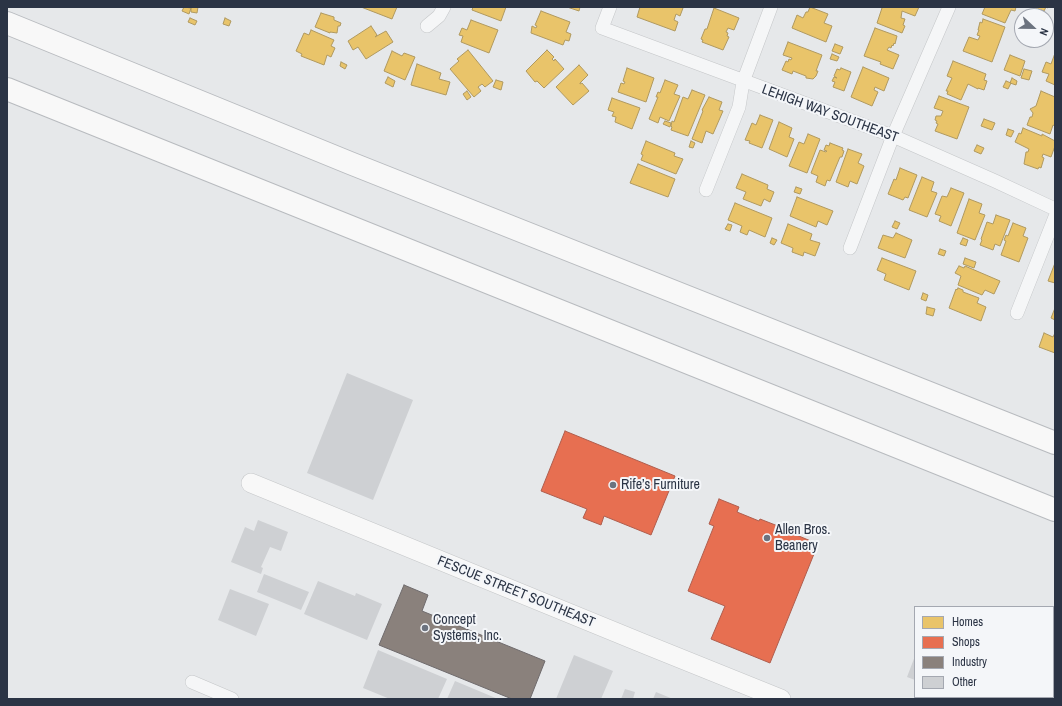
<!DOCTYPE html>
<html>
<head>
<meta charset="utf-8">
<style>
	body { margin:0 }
	#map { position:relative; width:1062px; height:706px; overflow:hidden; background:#e6e8ea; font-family:"Archivo Narrow",sans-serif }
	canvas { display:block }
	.frame { position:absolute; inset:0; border:8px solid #2b3445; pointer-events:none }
	.legend { position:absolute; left:914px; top:606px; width:140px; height:92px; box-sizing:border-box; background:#f4f6f9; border:1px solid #a4a8b1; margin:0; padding:5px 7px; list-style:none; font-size:12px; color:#2b3445 }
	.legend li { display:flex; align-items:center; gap:8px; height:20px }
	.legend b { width:20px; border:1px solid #a4a8b1 }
	.north { position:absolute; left:1014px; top:8px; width:40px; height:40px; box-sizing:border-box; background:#f4f6f9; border:1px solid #a4a8b1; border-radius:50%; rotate:112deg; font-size:11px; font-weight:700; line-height:16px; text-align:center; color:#2b3445 }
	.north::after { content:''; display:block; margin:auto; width:14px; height:18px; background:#6c737f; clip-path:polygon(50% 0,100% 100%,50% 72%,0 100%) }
</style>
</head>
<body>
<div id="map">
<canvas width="1062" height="706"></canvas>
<div class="frame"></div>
<ul class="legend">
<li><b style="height:11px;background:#e9c46a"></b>Homes</li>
<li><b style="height:11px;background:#e76f51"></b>Shops</li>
<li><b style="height:11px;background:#8a817c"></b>Industry</li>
<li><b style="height:11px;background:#ced0d3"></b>Other</li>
</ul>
<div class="north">N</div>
</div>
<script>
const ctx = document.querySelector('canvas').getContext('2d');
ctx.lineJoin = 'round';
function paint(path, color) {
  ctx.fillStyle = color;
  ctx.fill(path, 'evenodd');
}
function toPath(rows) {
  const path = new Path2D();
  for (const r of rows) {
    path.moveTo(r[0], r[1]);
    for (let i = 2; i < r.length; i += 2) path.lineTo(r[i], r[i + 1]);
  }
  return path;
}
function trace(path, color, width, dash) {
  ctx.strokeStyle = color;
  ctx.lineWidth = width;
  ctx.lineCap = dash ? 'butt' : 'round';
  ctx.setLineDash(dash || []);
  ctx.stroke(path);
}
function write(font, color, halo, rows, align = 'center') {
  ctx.font = font + ' "Archivo Narrow",sans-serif';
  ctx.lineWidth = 4;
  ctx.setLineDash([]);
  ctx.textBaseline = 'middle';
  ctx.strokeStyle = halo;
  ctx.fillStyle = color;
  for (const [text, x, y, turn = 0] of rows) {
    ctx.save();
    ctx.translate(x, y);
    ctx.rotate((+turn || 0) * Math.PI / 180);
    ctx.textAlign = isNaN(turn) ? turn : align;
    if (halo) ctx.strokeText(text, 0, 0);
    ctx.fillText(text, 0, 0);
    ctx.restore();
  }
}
const homes = toPath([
	[184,7,191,8,189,14,182,11,184,7],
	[191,7,198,7,197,13,191,12,191,7],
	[361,7,397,7,392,19,361,7],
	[473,7,506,7,501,21,472,10,473,7],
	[567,7,580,7,579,11,567,7],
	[640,7,681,7,683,8,680,16,676,14,674,20,678,22,675,31,637,17,640,7],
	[810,7,828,14,824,23,832,26,826,42,792,28,797,15,803,18,806,12,808,12,810,7],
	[880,7,919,7,915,16,902,11,901,18,905,19,903,25,905,26,902,33,877,23,882,8,880,7],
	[985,7,1016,7,1015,11,1011,10,1005,23,982,14,985,7],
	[1032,7,1049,7,1048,8,1046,7,1044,11,1032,7],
	[714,8,739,18,734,30,728,28,726,32,728,33,727,36,729,37,723,50,702,42,703,40,701,39,705,29,707,29,714,8],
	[541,11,570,22,566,32,571,34,569,41,565,40,563,45,531,33,532,26,536,28,537,26,535,25,541,11],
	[321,13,334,17,334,20,341,23,340,26,338,26,337,33,330,32,330,33,315,27,321,13],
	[190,18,197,21,195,25,188,22,190,18],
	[225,18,231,21,229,26,223,24,225,18],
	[983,19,1005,27,992,62,963,51,969,37,978,40,980,36,977,35,979,30,978,30,980,22,982,23,983,19],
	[471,20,498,30,489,53,461,42,463,36,459,35,462,28,467,30,471,20],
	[371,26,377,35,375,37,386,31,393,42,366,59,358,47,353,50,348,41,371,26],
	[875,28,897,36,895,44,894,43,893,46,892,45,891,48,889,47,887,50,899,55,893,69,880,64,881,62,864,56,875,28],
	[311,30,334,40,331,46,335,48,331,57,327,55,324,65,301,56,302,54,296,51,304,33,309,35,311,30],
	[788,42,822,55,816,71,818,71,816,76,813,79,806,78,806,76,793,71,792,74,782,70,786,61,788,62,789,59,791,60,792,58,783,55,788,42],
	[835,44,843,47,840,54,832,51,835,44],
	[468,50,493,81,485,87,482,84,478,87,481,91,474,97,450,69,459,61,457,59,468,50],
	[547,50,554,57,552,59,554,61,555,59,564,69,544,88,537,81,535,82,526,71,547,50],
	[392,51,402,56,404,53,415,57,405,80,384,71,392,51],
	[832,54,839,57,837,61,830,59,832,54],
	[1010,55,1025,61,1020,76,1004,70,1010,55],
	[1054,56,1055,57,1055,85,1046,81,1049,74,1042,72,1046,62,1051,64,1054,56],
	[953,61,986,74,984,80,987,81,984,90,978,88,978,89,968,84,961,100,947,94,948,91,946,91,952,78,947,76,953,61],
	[341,62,347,65,345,69,340,66,341,62],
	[417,64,441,73,439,79,450,82,446,95,411,85,417,64],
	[579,65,588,75,580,83,580,84,582,83,589,91,573,105,556,87,579,65],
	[863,67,889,78,884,91,875,87,874,90,878,92,872,106,851,97,863,67],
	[627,68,654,78,646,102,618,92,621,83,624,84,625,82,623,81,627,68],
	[841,68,851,72,844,91,833,87,835,82,832,81,834,77,837,78,834,76,837,69,840,70,841,68],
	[1024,69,1032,71,1029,80,1021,78,1024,69],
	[388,77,395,81,393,87,385,83,388,77],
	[1012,78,1017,81,1016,85,1010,83,1012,78],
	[496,80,503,82,501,90,493,87,496,80],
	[665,80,678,85,674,94,680,96,669,121,660,117,658,123,649,119,658,97,656,97,658,92,660,93,665,80],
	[1006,81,1011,83,1008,89,1003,87,1006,81],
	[692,90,705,95,688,136,671,130,672,127,671,126,672,121,674,122,683,97,688,99,692,90],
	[467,91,471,97,467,100,463,94,467,91],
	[1041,91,1055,97,1055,126,1053,125,1050,134,1027,125,1030,117,1032,117,1033,113,1030,109,1036,106,1041,91],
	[939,96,969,107,957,139,935,131,938,124,936,123,937,121,935,120,936,116,941,116,943,111,934,108,939,96],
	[709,97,722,102,719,110,723,111,713,134,706,131,702,143,692,139,703,111,702,110,709,97],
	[612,98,640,108,632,129,615,122,616,117,612,116,614,112,608,110,612,98],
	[760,115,773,120,762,148,749,143,750,141,745,140,752,123,756,125,760,115],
	[984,119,995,123,992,130,981,126,984,119],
	[665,121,671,123,670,127,663,124,665,121],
	[779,122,792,128,789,137,794,139,787,157,769,149,779,122],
	[1023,128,1042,136,1042,134,1055,141,1055,146,1051,157,1043,154,1042,157,1044,158,1041,168,1039,167,1038,169,1024,164,1026,152,1028,152,1029,149,1015,142,1019,133,1021,134,1023,128],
	[1008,129,1014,131,1011,137,1006,135,1008,129],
	[808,134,820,139,807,173,789,166,799,142,804,144,808,134],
	[646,141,675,153,674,156,683,159,676,174,641,160,643,155,641,154,646,141],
	[691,141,695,143,693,148,689,147,691,141],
	[830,143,843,148,842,150,844,151,842,157,840,157,830,181,827,180,825,186,816,182,818,176,811,173,820,150,826,152,827,151,824,150,826,145,829,146,830,143],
	[977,145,984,148,981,154,974,151,977,145],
	[848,149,862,154,858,163,864,166,857,184,850,181,848,187,836,182,848,149],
	[638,164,675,179,668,197,630,183,638,164],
	[900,168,917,175,908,198,905,197,903,200,888,194,894,179,896,180,900,168],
	[742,174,768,185,767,189,774,192,770,202,764,199,761,206,743,199,746,192,736,188,742,174],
	[922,177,934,182,931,191,937,193,927,217,909,210,922,177],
	[796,187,802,189,800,194,794,192,796,187],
	[951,188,964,193,951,226,939,221,941,216,935,214,942,196,947,197,951,188],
	[797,197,833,211,827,225,818,221,816,227,790,216,797,197],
	[969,199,982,204,979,213,985,215,975,240,957,233,969,199],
	[735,203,772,218,765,237,749,230,747,235,740,232,742,226,728,220,735,203],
	[996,215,1010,220,1000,246,995,244,993,250,980,245,982,240,981,239,987,222,993,224,996,215],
	[895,221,900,223,897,229,892,227,895,221],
	[1013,223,1026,228,1023,236,1028,238,1019,262,1001,255,1006,241,1004,240,1006,235,1008,236,1013,223],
	[728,224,732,225,730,231,725,229,728,224],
	[788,224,812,234,810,240,820,243,815,256,804,252,803,256,792,252,793,248,781,243,788,224],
	[896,233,912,240,905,258,878,248,883,235,893,238,896,233],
	[772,238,777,240,774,245,770,243,772,238],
	[963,238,968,240,966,246,960,244,963,238],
	[940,249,946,251,944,256,938,254,940,249],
	[882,258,916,271,909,290,884,280,886,274,877,270,882,258],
	[965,258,976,262,974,268,963,264,965,258],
	[1055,263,1055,283,1048,281,1055,263],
	[959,266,964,268,965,266,1000,281,994,294,985,290,982,295,958,285,961,276,955,273,959,266],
	[958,288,963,290,963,292,979,298,977,303,986,307,981,321,949,308,956,289,957,290,958,288],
	[923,293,928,295,926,301,921,299,923,293],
	[927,307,935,309,933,316,926,314,927,307],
	[1055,308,1055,320,1051,318,1055,308],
	[1044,333,1053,337,1055,333,1055,353,1039,347,1044,333]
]);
const shops = toPath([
	[565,431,675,476,651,535,604,516,601,525,583,518,587,509,541,491,565,431],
	[719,499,739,507,737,512,759,521,760,519,783,528,782,529,818,544,770,663,711,639,725,606,688,591,714,526,709,524,719,499]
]);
const industry = toPath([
	[404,585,428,595,422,611,545,661,530,699,512,699,379,645,404,585]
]);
const building = toPath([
	[347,373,413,400,373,500,307,473],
	[258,520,288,532,281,551,270,547,261,567,263,568,261,574,231,562,245,527,254,531],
	[264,574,309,592,301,610,257,592],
	[318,581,355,596,356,593,382,604,367,640,304,614],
	[230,589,269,604,256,636,218,620],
	[1055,636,1055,699,1030,699,1030,697,1053,697,1053,640],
	[378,650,447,679,438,699,390,699,363,688],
	[574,655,613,671,601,699,556,699],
	[915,656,915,680,907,677],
	[455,681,498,699,447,699],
	[625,689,635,692,633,699,621,699],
	[656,692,673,699,653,699],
	[935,697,949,697,949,699,935,699]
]);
const street = toPath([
	[610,7,602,28,893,136,995,181,1055,209],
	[427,26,439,16,444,7],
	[706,190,739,107,743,82,771,7],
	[850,248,893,136,949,7],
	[1017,313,1055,217],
	[192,682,232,699]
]);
const secondary = toPath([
	[251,483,642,643,781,699]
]);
const highway = toPath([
	[7,23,350,163,1055,443],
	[7,89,1055,510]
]);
const markers = [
	[613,485,4,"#6c737f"],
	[767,538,4,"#6c737f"],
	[425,628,4,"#6c737f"]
];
const streetNames = [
	["LEHIGH WAY SOUTHEAST",830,114,20],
	["FESCUE STREET SOUTHEAST",516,592,22]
];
const poiNames = [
	["Rife’s Furniture",621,485],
	["Allen Bros.",775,530],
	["Beanery",775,546],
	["Concept",433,620],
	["Systems, Inc.",433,636]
];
paint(homes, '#e9c46a');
trace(homes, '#b0995f', 1);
paint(shops, '#e76f51');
trace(shops, '#af5d4d', 1);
paint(industry, '#8a817c');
trace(industry, '#6e6a6c', 1);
paint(building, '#ced0d3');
trace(street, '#c4c6c8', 14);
trace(secondary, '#c4c6c8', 20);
trace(highway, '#b8bbbf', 24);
trace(street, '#f5f6f7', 13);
trace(secondary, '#f8f8f8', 19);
trace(highway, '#f8f8f8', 22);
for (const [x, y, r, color] of markers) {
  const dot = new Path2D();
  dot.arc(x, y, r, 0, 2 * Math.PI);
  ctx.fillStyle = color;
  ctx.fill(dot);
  trace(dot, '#f4f6f9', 1.5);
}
write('14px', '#2b3445', '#f4f6f9', streetNames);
write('14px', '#2b3445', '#f4f6f9', poiNames, 'left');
</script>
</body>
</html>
